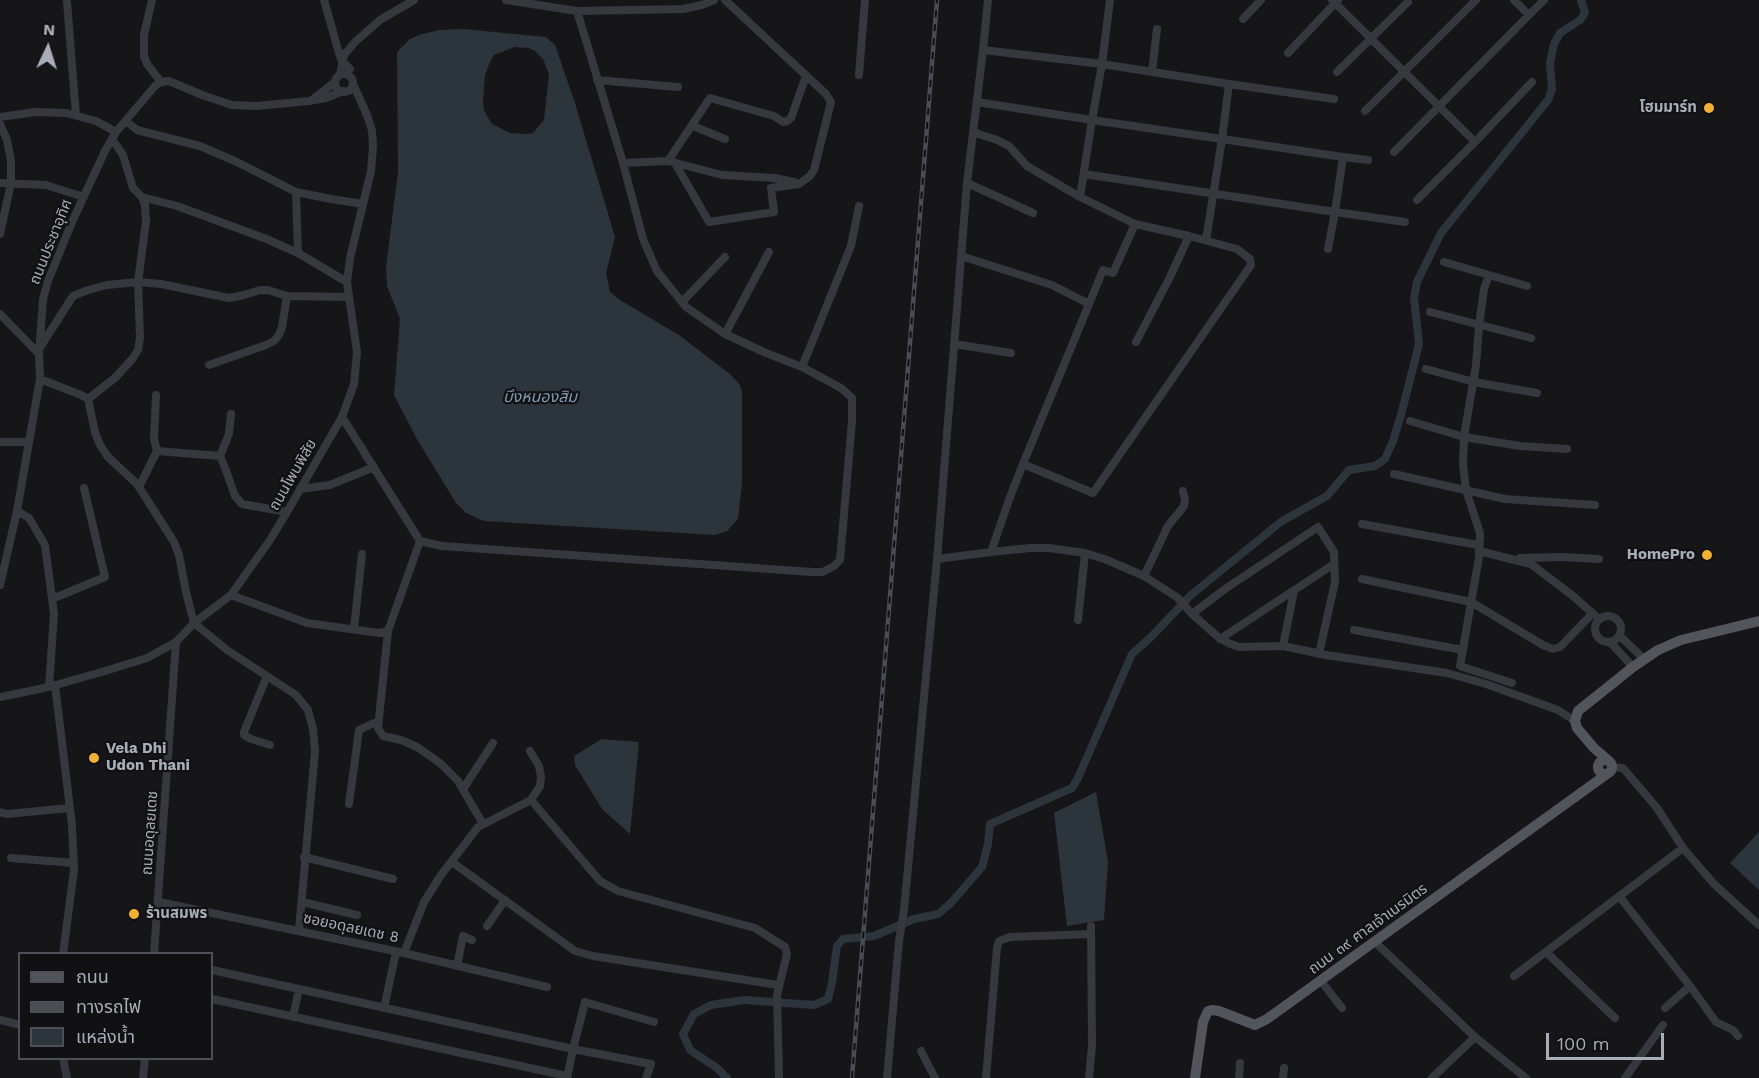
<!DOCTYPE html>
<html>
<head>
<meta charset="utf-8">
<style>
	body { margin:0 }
	#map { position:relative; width:1759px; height:1078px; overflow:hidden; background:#161618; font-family:"Work Sans","Noto Sans Thai",sans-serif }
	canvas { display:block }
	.legend { position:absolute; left:18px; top:952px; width:195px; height:108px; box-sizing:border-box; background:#111113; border:2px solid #4d4f55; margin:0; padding:8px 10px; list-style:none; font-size:18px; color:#a8adb8 }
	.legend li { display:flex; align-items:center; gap:12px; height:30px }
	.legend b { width:30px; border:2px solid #4d4f55 }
	.north { position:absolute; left:18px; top:18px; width:60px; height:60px; -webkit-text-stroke:4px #111113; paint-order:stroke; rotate:4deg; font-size:16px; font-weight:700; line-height:24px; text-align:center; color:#a8adb8 }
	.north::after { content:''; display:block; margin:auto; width:21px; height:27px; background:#a8adb8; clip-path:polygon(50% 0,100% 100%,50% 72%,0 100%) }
	.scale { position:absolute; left:1546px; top:1033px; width:118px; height:27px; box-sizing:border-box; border:3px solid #a8adb8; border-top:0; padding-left:8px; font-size:18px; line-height:21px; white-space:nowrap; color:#a8adb8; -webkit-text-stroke:4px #111113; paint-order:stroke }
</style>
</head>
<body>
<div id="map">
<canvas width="1759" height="1078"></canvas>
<ul class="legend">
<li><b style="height:8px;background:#53555c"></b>ถนน</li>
<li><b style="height:8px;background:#4a4c52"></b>ทางรถไฟ</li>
<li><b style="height:16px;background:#2c353c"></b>แหล่งน้ำ</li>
</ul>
<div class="north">N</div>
<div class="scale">100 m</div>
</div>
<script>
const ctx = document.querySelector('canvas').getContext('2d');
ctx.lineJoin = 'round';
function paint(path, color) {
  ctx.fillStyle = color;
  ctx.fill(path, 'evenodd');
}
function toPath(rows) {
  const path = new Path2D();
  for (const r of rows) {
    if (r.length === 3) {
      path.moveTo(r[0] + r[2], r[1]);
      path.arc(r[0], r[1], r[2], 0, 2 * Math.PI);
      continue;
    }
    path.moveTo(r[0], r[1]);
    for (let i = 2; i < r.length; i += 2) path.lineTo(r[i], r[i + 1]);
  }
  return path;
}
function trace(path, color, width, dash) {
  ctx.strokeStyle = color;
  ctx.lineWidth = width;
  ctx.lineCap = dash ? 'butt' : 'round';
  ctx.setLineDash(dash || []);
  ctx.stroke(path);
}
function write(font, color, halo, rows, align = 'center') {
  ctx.font = font + ' "Work Sans","Noto Sans Thai",sans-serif';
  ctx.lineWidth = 4.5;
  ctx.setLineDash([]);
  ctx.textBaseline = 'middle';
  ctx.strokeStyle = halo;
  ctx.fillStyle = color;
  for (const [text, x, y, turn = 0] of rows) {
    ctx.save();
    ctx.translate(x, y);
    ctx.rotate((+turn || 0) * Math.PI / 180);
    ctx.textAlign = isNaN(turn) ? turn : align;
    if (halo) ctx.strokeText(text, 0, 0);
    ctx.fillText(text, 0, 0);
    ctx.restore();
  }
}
const water = toPath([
	[463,29,546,37,555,45,575,103,615,237,606,273,610,292,620,300,679,335,730,374,740,385,742,392,742,484,738,519,727,531,715,535,484,521,466,513,456,503,418,441,394,395,400,319,387,286,386,267,398,172,397,52,410,39,422,34,440,30],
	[515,47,529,48,535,51,543,59,549,74,544,120,533,133,527,134,510,133,492,124,484,111,483,101,485,75,490,62,494,55],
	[602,739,639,742,630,834,602,809,575,765,574,756],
	[1096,792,1108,862,1104,920,1067,926,1054,813],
	[1759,832,1759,890,1730,863]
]);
const canal = toPath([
	[727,1078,717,1068,690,1050,683,1034,694,1014,711,1005,744,1000,814,1005,828,999,832,983,837,946,843,939,874,936,914,919,938,914,951,903,982,867,988,844,990,824,1072,788,1078,778,1132,654,1151,637,1191,595,1282,521,1327,496,1349,470,1375,466,1385,459,1393,441,1401,415,1419,344,1414,298,1417,282,1441,233,1548,100,1552,89,1550,63,1554,44,1560,33,1580,20,1585,13,1581,0]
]);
const minor = toPath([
	[152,0,144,35,144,56,147,64,161,82],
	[324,0,339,53,342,61,350,69],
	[506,0,577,11,683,9,702,5,714,0],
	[988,0,983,50,1102,64,1229,84],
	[1110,0,1102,64,1092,120,1222,139,1229,84,1334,99],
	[1332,0,1475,142,1532,82],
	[1514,0,1529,15,1544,0],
	[67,2,76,115],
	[1243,19,1261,0],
	[983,50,967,183,1033,213],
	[1288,53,1338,0],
	[1152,72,1157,29],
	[1337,72,1408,2],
	[344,83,9],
	[340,75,344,55,356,41,380,20,414,0],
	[859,75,865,0],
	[597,80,678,87],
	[312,100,335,82],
	[1365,111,1476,0],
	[0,117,35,112,66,113,96,121,116,132],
	[126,121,137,130,200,146,237,162,296,192,331,199,363,204],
	[0,124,7,140,11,161,11,183,0,234],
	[693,126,725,139],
	[973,132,997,140,1009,146,1027,166,1080,197,1092,120,977,102],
	[1394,152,1529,15],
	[1343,157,1368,160],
	[668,161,710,98,774,116,783,122,787,121,791,118,806,76],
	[623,163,668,161,722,175,774,178,794,182],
	[675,163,709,222,774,212,771,188,799,184,810,176,814,170,831,102,826,94,725,0],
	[1084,174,1335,212,1328,249],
	[0,183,46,185,84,197],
	[967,183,937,559,991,552,1010,497,1023,464],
	[296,192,298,253],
	[142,197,177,206,264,238,298,253,347,282],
	[1080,197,1135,224,1189,236,1237,249,1250,259,1251,265,1093,493,1023,464,1089,304],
	[1417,200,1475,142],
	[1206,240,1222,139,1343,157,1335,212,1405,222],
	[961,256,1052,285,1089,304,1103,270,1113,273,1135,224],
	[1444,262,1527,286],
	[1489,275,1484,289,1479,326,1476,365,1464,437,1463,464,1466,490,1480,533,1479,557,1460,666,1512,683],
	[682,302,725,257],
	[1430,312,1531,338],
	[0,314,39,354],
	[725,334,769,252],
	[1136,342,1169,279,1189,236],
	[954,344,1011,353],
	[39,349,73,296,88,290,107,285,138,282,161,284,229,298,244,295,260,290,268,290,287,296,349,297],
	[209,365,266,345,274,341,279,335,282,327,287,296],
	[802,367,851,246,859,206],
	[1426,369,1474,382,1537,393],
	[40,379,81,395,88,399,95,432,100,445,108,457,137,484,174,542,179,555,186,592,194,623,227,650,296,695,308,710,313,729,315,751,299,930],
	[156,395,154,439,157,451],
	[88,399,116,377,133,358,138,350,140,338,138,282,146,221,145,205,142,197,133,188,123,155,112,139],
	[1410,421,1464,437,1520,446,1567,449],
	[0,442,29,442],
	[220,456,229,434,231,414],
	[1394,474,1505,499,1595,505],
	[139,487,157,451,220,456,224,465,235,496,242,504,287,512],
	[300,489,330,485,374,467],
	[17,511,29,518,45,545,54,614,49,687],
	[1362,524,1478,545],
	[420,541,442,546,812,572,823,572,834,566,840,560,852,421,852,398,841,388,802,367,766,353,725,334,686,307,657,271,643,239,623,163,577,11],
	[1479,551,1531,564,1573,596,1599,619],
	[991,552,1030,548,1049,548,1085,553,1078,620],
	[1085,553,1107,560,1144,576,1168,526,1184,506,1185,500,1183,491],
	[1520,558,1563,557,1599,559],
	[1144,576,1178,598,1192,614,1217,636,1228,643,1239,647,1283,646,1326,655,1447,673,1486,684,1558,710,1575,721],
	[1362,579,1471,602,1543,645,1553,649,1560,647,1592,614],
	[0,585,17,511,40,379,39,354,43,299,48,281,72,222,105,151,116,132,155,86,161,82,169,81,202,95,232,105,257,106,309,101,326,98,343,91],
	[231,595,307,623,379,633,388,631,420,541,342,417],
	[52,599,105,577,84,488],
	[1192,614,1225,589,1318,527,1334,552,1335,582,1319,654],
	[1608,629,13],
	[354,629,362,554],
	[1354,630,1463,650],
	[388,631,378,728,383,736,401,740,417,747,440,763,458,781,483,824],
	[1620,636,1644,659],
	[1220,639,1334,564],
	[1610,642,1633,667],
	[1283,646,1294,591],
	[267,676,244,732,244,735,251,739,270,745],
	[55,685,72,825,74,870,63,954],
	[0,697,49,687,105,671,147,658,176,642,194,623,231,595,270,540,287,512,342,417,354,384,355,373,357,352,347,282,350,258,371,171,373,147,372,130,367,115,353,84],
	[530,751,539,766,541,777,540,786,531,800],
	[463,789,493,743],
	[531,800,600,881,618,891,755,928,785,947,787,954,777,995,779,1078],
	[349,804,359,730,378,721],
	[0,812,7,814,70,808],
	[1683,848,1714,884,1759,925],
	[304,857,393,879],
	[11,858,74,863],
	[452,862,575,951,593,956,778,985],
	[1619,896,1690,986,1716,1022,1733,1030,1738,1036],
	[159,902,404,953,424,902,441,875,478,827,531,800],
	[302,902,357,915],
	[487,926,505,900],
	[1375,942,1475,1037,1526,1078],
	[1546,952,1615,1018],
	[404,953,547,987],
	[154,954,176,642],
	[457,966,463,936,472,940],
	[212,970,573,1049,651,1064,646,1078],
	[1514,976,1683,848,1657,808,1623,768,1612,767],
	[1321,981,1342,1008],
	[212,999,567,1076],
	[384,1008,396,952],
	[1665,1008,1690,986],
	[293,1017,299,989],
	[0,1020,20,1025],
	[921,1051,935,1078],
	[63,1058,67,1078],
	[143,1078,145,1058],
	[567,1078,573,1049,585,1002,654,1022],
	[887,1078,899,941,904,910,937,559],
	[986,1078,997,948,999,941,1010,937,1091,934],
	[1089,1078,1092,1046,1091,926],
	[1239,1078,1240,1063],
	[1283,1078,1284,1068],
	[1432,1078,1475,1037],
	[1625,1078,1663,1025]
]);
const major = toPath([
	[1605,767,7],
	[1609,761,1594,748,1577,728,1575,721,1578,711,1633,667,1658,650,1681,640,1759,621],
	[1195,1078,1203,1022,1208,1011,1212,1010,1219,1011,1255,1025,1267,1019,1607,774]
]);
const rail = toPath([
	[852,1078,937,0]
]);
const markers = [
	[1709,108,6,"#f2b134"],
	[1707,555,6,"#f2b134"],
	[94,758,6,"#f2b134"],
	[134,914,6,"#f2b134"]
];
const poiNames = [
	["โฮมมาร์ท",1697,108],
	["HomePro",1695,555],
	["Vela Dhi",106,749,"left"],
	["Udon Thani",106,766,"left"],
	["ร้านสมพร",146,914,"left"]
];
const streetNames = [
	["ถนนประชาอุทิศ",51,242,-68],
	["ถนนโพนพิสัย",293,475,-60],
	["ถนนอดุลยเดช",150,833,-86],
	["ซอยอดุลยเดช 8",351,928,12],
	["ถนน ๓๙ ศาลเจ้าเนรมิตร",1368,929,-36]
];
const waterNames = [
	["บึงหนองสิม",540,397]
];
paint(water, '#2c353c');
trace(canal, '#2c353c', 8);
trace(minor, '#37383d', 8);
trace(major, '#53555c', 10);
trace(rail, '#4a4c52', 4.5);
trace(rail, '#111113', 2, [7]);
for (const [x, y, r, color] of markers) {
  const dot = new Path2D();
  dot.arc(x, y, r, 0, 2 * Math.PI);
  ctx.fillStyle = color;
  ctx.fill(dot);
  trace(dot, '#111113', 2);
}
write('bold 15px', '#a8adb8', '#111113', poiNames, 'right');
write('15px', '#a8adb8', '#111113', streetNames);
write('italic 16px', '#7f9bb3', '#111113', waterNames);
</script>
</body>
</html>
